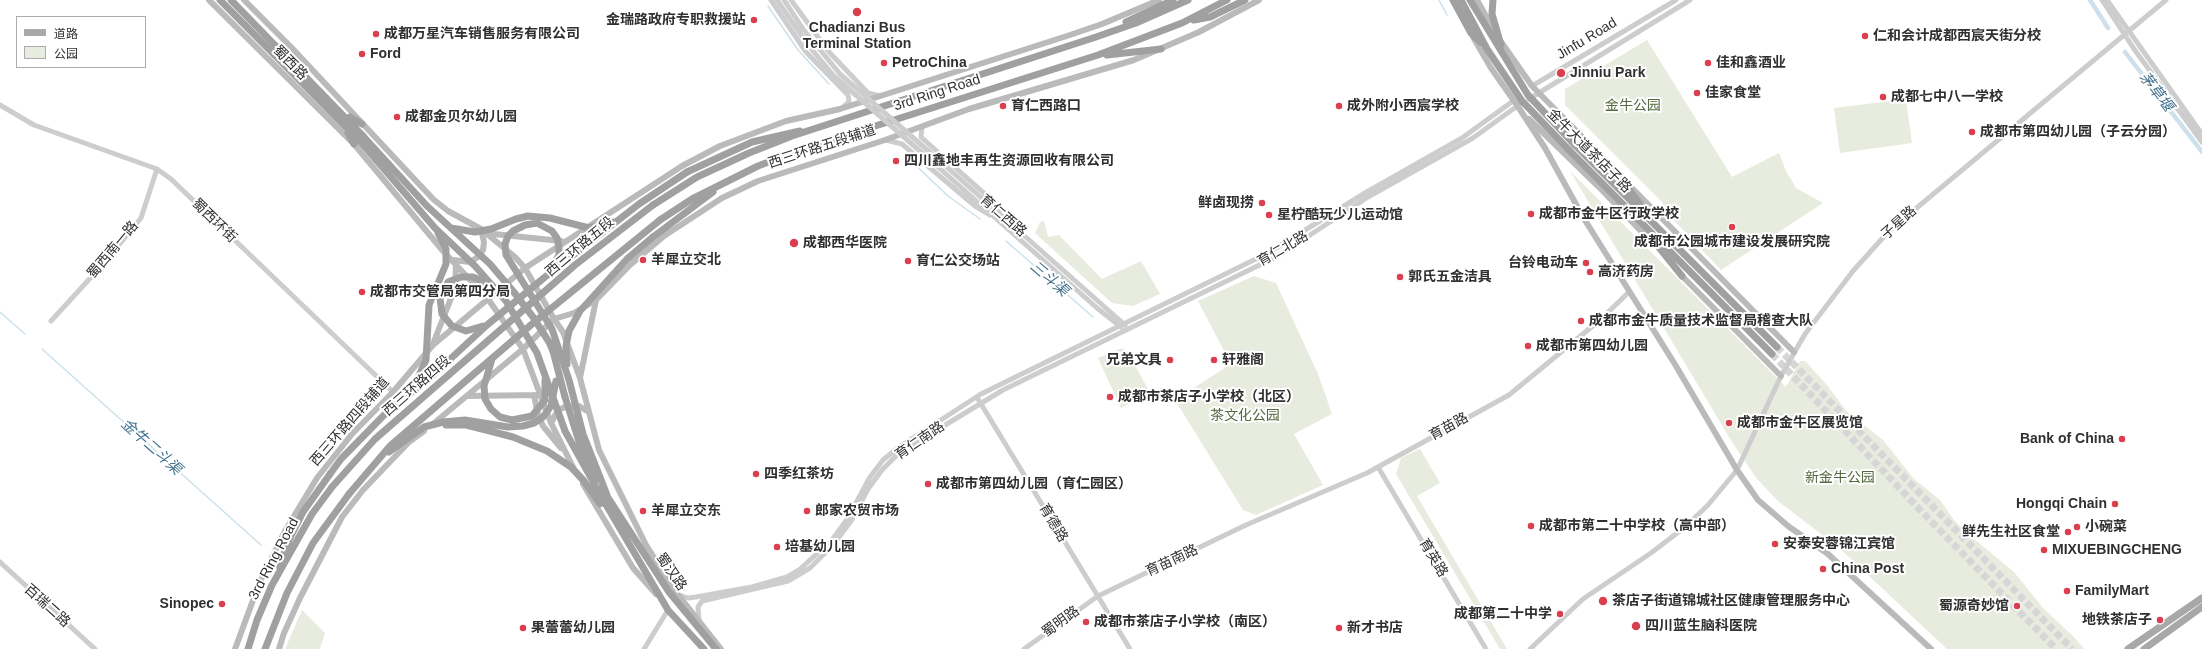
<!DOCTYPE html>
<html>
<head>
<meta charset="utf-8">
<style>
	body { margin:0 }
	#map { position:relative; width:2202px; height:649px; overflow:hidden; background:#fff; font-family:Helvetica,"Noto Sans SC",sans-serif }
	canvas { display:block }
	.legend { position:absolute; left:16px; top:16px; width:130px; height:52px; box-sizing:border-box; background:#fff; border:1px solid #acacac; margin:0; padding:5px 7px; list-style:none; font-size:12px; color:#303030 }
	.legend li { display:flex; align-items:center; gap:8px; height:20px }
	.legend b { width:20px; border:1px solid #acacac }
</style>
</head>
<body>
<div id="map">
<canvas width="2202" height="649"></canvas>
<ul class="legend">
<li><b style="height:5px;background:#a8a8a8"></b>道路</li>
<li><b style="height:11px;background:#e7ecdf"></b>公园</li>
</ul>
</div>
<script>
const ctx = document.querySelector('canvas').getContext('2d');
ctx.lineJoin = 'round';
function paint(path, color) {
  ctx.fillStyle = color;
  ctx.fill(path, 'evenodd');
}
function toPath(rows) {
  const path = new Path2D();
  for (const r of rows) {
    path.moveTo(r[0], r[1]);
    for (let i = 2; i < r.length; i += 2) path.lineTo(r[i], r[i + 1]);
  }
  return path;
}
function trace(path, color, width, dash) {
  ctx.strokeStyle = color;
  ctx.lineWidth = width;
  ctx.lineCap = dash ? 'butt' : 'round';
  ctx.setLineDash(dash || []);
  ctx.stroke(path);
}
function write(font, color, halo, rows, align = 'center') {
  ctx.font = font + ' Helvetica,"Noto Sans SC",sans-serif';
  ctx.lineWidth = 4;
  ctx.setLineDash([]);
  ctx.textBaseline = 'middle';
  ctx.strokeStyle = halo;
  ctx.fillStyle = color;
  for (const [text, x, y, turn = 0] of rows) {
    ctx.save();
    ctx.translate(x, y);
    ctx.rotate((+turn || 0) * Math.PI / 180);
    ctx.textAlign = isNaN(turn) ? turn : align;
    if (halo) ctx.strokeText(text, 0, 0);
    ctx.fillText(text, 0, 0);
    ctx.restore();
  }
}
const green = toPath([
	[1647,40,1732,177,1779,153,1786,171,1796,188,1823,203,1721,270,1666,212,1662,202,1565,105,1565,89],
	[1906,99,1912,143,1840,153,1834,108],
	[1570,171,1786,387,1800,361,1805,361,1827,385,1847,412,1883,440,1914,479,1940,500,1954,520,1967,533,2014,572,2043,608,2074,637,2084,649,1947,649,1838,547,1778,501,1757,479,1732,442],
	[1044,221,1048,237,1059,235,1102,279,1141,261,1160,294,1133,306,1112,303,1035,233,1040,222],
	[1254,276,1276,283,1318,374,1332,414,1294,434,1323,485,1256,515,1243,510,1175,400,1231,364,1198,301],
	[1122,348,1128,352,1150,393,1121,408,1098,358],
	[1420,449,1440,483,1417,496,1507,649,1500,649,1396,474,1401,458],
	[302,610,325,633,320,649,285,649]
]);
const stream = toPath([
	[1439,0,1447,15],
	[768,6,798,50,829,84],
	[910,160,948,196,980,219],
	[1006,241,1093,317],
	[0,312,25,334],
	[42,349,261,545]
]);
const canal = toPath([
	[2090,0,2108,28],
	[2125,52,2202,152]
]);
const trunkTunnel = toPath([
	[1777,347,2072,649],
	[1772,354,1923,513,2056,649]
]);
const tertiary = toPath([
	[771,0,806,52,848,95,849,102,843,107],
	[791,0,829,52,868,93,880,96],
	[2102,0,2134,49,2202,142],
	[2107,0,2202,134],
	[1532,86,1676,0],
	[1529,99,1690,0],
	[0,105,34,125,157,169,171,179,393,392],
	[922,127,921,137,995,203,999,211],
	[886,140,902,144,975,206,990,215],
	[941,162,1125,325],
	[937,166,1097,308,1121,327],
	[51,321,104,263,141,218,157,169],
	[978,399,1130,649],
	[1378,467,1486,649],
	[0,562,95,649],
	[679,595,688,598,696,597,752,587,787,577,799,570,832,540,848,518,870,477,883,460,899,447,981,394,1268,253,1365,193,1462,138,1513,101],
	[699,620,698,607,702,601,788,581,810,568,834,544,851,521,868,489,882,470,899,453,1003,390,1278,256,1368,197,1473,138,1520,104],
	[644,649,668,610],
	[1024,649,1098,596,1246,525,1367,473,1509,395,1600,320,1629,292],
	[1530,649,1583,599,1651,553,1685,527,1708,505,1737,470,1781,376,1805,334,1853,271,1889,231,2166,0]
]);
const secondary = toPath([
	[209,0,354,144,443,251,488,299,523,349,551,423,574,469],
	[244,0,291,47,433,199,448,211,481,229,494,234,561,241],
	[1477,0,1497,36,1532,86,1615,170],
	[1473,37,1491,68,1519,108],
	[1517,105,1545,148,1583,217,1676,366,1737,470,1758,500,1788,526,1828,554,1931,649],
	[1529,119,1600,188,1655,246],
	[1628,184,1794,352],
	[481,229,515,257,525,268,554,319,563,332,580,378,599,450,646,545,662,570,672,587,721,649],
	[453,260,470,262,478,257,483,250,484,242,481,229],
	[1680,274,1781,376],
	[433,344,455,288,456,263],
	[580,378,596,300],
	[534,395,538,415,543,426,561,448],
	[467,396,539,395],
	[551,423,558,410,565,407,579,406,587,411],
	[433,424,523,349,554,319,574,313,596,300,630,265,664,236,722,198,758,181,885,140,969,109,1134,60,1199,32,1259,0],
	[583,484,633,568,656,594],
	[235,649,259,584,285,531,317,478,352,434,393,392,433,345,525,268,682,166,720,146,786,121,840,109,1070,35,1102,24,1159,0],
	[279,649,284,633,300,598,342,517,363,490,409,442,424,431]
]);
const primary = toPath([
	[2128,649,2202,598],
	[2144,649,2202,607]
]);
const trunk = toPath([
	[220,0,359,140],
	[231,0,363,136],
	[1194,20,1210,17,1245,0],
	[1126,22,1173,0],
	[1107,55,1161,49],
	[350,117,362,124],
	[348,133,354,144],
	[1575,145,1777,347],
	[1569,150,1772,354],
	[1613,168,1640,204],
	[687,172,752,142,800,131],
	[653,205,697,177,749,153,792,136,1096,37,1136,23,1188,0],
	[660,220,692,199,758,166,800,150,1098,55,1182,23,1227,0],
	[653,237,713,192],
	[1653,240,1682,276],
	[553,351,565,397],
	[605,503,668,610,704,649],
	[612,504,669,592,716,649],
	[279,566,289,540,303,512,330,474],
	[248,649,257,620,272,585,312,514,332,487],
	[265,649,287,593,313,543,349,494]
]);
const tertiaryBridge = toPath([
	[777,0,808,45,834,76,937,166],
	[784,0,803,29,840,74,941,162]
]);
const trunkBridge = toPath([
	[1453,0,1471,33,1480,42],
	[1461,0,1487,49,1522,101,1569,150],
	[1470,0,1528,95,1575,145],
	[1493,0,1492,14,1501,45],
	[363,136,427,206,490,264,513,291,533,317,549,342,553,351],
	[359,140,435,228,475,266,506,301,537,353,565,431,605,503],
	[451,228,475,232,491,229,516,219,528,216,550,218,589,228,613,222],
	[550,270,559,255,559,247,557,238,552,231,537,223,525,225,513,231,508,236,505,244,506,255,552,329,569,380,583,434,607,495],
	[483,326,466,331,452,326,442,314,440,298,448,282,461,277,473,277,490,285],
	[492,359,484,386,485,399,491,409,500,417,512,420,532,416,545,400,545,380],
	[567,364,566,346,569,331,580,311,627,259,653,237],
	[410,389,417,380,426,360,429,305,446,264,446,249,438,233],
	[565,397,581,448,597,479],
	[446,425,466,425,486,430,513,437,547,451,571,467,584,481,600,504],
	[389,452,424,427,443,422,465,420,508,427,523,426,534,423,543,417,551,406,556,381],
	[330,474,341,459,388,411,433,375,487,325,545,277,639,204,687,172],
	[332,487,375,439,575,265,653,205],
	[604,491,612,504],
	[349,494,390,446,532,324,660,220]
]);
const markers = [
	[857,12,5,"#db3e4f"],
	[754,20,4,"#db3e4f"],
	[376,34,4,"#db3e4f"],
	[1865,36,4,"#db3e4f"],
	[362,54,4,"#db3e4f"],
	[884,63,4,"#db3e4f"],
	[1708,63,4,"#db3e4f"],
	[1561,73,5,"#db3e4f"],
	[1697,93,4,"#db3e4f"],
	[1883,97,4,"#db3e4f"],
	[1003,106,4,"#db3e4f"],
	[1339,106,4,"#db3e4f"],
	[397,117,4,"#db3e4f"],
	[1972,132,4,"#db3e4f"],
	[896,161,4,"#db3e4f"],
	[1262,203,4,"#db3e4f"],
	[1531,214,4,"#db3e4f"],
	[1269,215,4,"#db3e4f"],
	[1732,227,4,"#db3e4f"],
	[794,243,5,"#db3e4f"],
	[643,260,4,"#db3e4f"],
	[908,261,4,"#db3e4f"],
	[1586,263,4,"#db3e4f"],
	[1590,272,4,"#db3e4f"],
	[1400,277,4,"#db3e4f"],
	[362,292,4,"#db3e4f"],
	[1581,321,4,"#db3e4f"],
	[1528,346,4,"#db3e4f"],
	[1170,360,4,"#db3e4f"],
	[1214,360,4,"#db3e4f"],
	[1110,397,4,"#db3e4f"],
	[1729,423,4,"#db3e4f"],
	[2122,439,4,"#db3e4f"],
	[756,474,4,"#db3e4f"],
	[928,484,4,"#db3e4f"],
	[2115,504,4,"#db3e4f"],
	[643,511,4,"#db3e4f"],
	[807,511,4,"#db3e4f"],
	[1531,526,4,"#db3e4f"],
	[2077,527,4,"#db3e4f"],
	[2068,532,4,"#db3e4f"],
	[1775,544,4,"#db3e4f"],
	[777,547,4,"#db3e4f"],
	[2044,550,4,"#db3e4f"],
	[1823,569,4,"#db3e4f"],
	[2067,591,4,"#db3e4f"],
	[1603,601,5,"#db3e4f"],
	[222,604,4,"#db3e4f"],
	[2017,606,4,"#db3e4f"],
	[1560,614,4,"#db3e4f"],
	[2160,620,4,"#db3e4f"],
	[1086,622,4,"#db3e4f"],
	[1636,626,5,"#db3e4f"],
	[523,628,4,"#db3e4f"],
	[1339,628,4,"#db3e4f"]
];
const poiNames = [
	["金瑞路政府专职救援站",746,20,"right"],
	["Chadianzi Bus",857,28,"center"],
	["Terminal Station",857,44,"center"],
	["成都万星汽车销售服务有限公司",384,34],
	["仁和会计成都西宸天街分校",1873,36],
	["Ford",370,54],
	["PetroChina",892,63],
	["佳和鑫酒业",1716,63],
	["Jinniu Park",1570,73],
	["佳家食堂",1705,93],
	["成都七中八一学校",1891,97],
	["育仁西路口",1011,106],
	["成外附小西宸学校",1347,106],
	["成都金贝尔幼儿园",405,117],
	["成都市第四幼儿园（子云分园）",1980,132],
	["四川鑫地丰再生资源回收有限公司",904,161],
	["鲜卤现捞",1254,203,"right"],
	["成都市金牛区行政学校",1539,214],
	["星柠酷玩少儿运动馆",1277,215],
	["成都市公园城市建设发展研究院",1732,242,"center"],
	["成都西华医院",803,243],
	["羊犀立交北",651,260],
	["育仁公交场站",916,261],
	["台铃电动车",1578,263,"right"],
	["高济药房",1598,272],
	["郭氏五金洁具",1408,277],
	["成都市交管局第四分局",370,292],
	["成都市金牛质量技术监督局稽查大队",1589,321],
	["成都市第四幼儿园",1536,346],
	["兄弟文具",1162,360,"right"],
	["轩雅阁",1222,360],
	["成都市茶店子小学校（北区）",1118,397],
	["成都市金牛区展览馆",1737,423],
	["Bank of China",2114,439,"right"],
	["四季红茶坊",764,474],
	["成都市第四幼儿园（育仁园区）",936,484],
	["Hongqi Chain",2107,504,"right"],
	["羊犀立交东",651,511],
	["郎家农贸市场",815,511],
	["成都市第二十中学校（高中部）",1539,526],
	["小碗菜",2085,527],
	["鲜先生社区食堂",2060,532,"right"],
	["安泰安蓉锦江宾馆",1783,544],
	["培基幼儿园",785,547],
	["MIXUEBINGCHENG",2052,550],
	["China Post",1831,569],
	["FamilyMart",2075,591],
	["茶店子街道锦城社区健康管理服务中心",1612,601],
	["Sinopec",214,604,"right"],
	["蜀源奇妙馆",2009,606,"right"],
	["成都第二十中学",1552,614,"right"],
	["地铁茶店子",2152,620,"right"],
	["成都市茶店子小学校（南区）",1094,622],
	["四川蓝生脑科医院",1645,626],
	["果蕾蕾幼儿园",531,628],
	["新才书店",1347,628]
];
const streetNames = [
	["Jinfu Road",1587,39,-31],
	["蜀西路",290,63,45],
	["3rd Ring Road",937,93,-18],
	["西三环路五段辅道",822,147,-18],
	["金牛大道茶店子路",1589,151,45],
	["育仁西路",1003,216,41],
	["蜀西环街",214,221,44],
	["子星路",1899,223,-42],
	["西三环路五段",580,247,-40],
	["育仁北路",1283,249,-30],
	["蜀西南一路",113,250,-50],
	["西三环路四段",417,386,-41],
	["西三环路四段辅道",350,422,-49],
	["育苗路",1449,427,-29],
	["育仁南路",920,441,-34],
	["育德路",1053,523,59],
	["育英路",1433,558,59],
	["3rd Ring Road",274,559,-62],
	["育苗南路",1172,561,-25],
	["蜀汉路",671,572,55],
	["百瑞二路",47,606,42],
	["蜀明路",1061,622,-36]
];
const parkNames = [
	["金牛公园",1633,106],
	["茶文化公园",1245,416],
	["新金牛公园",1840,478]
];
const waterNames = [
	["茅草堰",2156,92,52],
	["三斗渠",1049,279,41],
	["金牛二斗渠",151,447,42]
];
paint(green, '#e7ecdf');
trace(stream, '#cde0eb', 1.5);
trace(canal, '#cde0eb', 4.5);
trace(trunkTunnel, '#d6d6d6', 7, [7, 3.5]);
trace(tertiary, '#cdcdcd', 5);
trace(secondary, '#bababa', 6);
trace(primary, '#a8a8a8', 7);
trace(trunk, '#a0a0a0', 7);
trace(tertiaryBridge, '#cdcdcd', 5);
trace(trunkBridge, '#a0a0a0', 7);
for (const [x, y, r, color] of markers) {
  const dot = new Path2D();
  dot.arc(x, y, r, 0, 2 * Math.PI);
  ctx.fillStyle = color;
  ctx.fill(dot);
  trace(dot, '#fff', 1.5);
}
write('bold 14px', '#303030', '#fff', poiNames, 'left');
write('14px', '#303030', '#fff', streetNames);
write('14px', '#556a40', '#fff', parkNames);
write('italic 15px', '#42738e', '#fff', waterNames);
</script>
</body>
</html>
